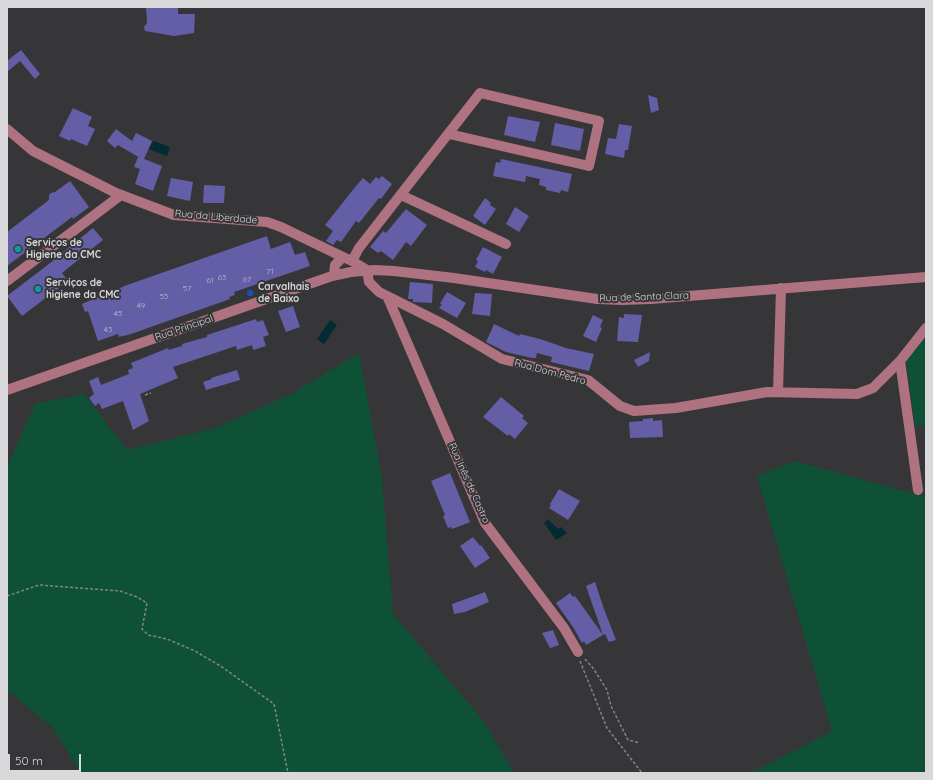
<!DOCTYPE html>
<html>
<head>
<meta charset="utf-8">
<style>
	body { margin:0 }
	#map { position:relative; width:933px; height:780px; overflow:hidden; background:#363639; font-family:Quicksand,sans-serif }
	canvas { display:block }
	.frame { position:absolute; inset:0; border:8px solid #d9d9db; pointer-events:none }
	.scale { position:absolute; left:8px; top:754px; width:73px; height:18px; box-sizing:border-box; border:2px solid #d9d9db; border-top:0; padding-left:5px; font-size:12px; line-height:14px; white-space:nowrap; color:#d9d9db; -webkit-text-stroke:3px #363639; paint-order:stroke }
</style>
</head>
<body>
<div id="map">
<canvas width="933" height="780"></canvas>
<div class="frame"></div>
<div class="scale">50 m</div>
</div>
<script>
const ctx = document.querySelector('canvas').getContext('2d');
ctx.lineJoin = 'round';
function paint(path, color) {
  ctx.fillStyle = color;
  ctx.fill(path, 'evenodd');
}
function toPath(rows) {
  const path = new Path2D();
  for (const r of rows) {
    path.moveTo(r[0], r[1]);
    for (let i = 2; i < r.length; i += 2) path.lineTo(r[i], r[i + 1]);
  }
  return path;
}
function trace(path, color, width, dash) {
  ctx.strokeStyle = color;
  ctx.lineWidth = width;
  ctx.lineCap = dash ? 'butt' : 'round';
  ctx.setLineDash(dash || []);
  ctx.stroke(path);
}
function write(font, color, halo, rows, align = 'center') {
  ctx.font = font + ' Quicksand,sans-serif';
  ctx.lineWidth = 4;
  ctx.setLineDash([]);
  ctx.textBaseline = 'middle';
  ctx.strokeStyle = halo;
  ctx.fillStyle = color;
  for (const [text, x, y, turn = 0] of rows) {
    ctx.save();
    ctx.translate(x, y);
    ctx.rotate((+turn || 0) * Math.PI / 180);
    ctx.textAlign = isNaN(turn) ? turn : align;
    if (halo) ctx.strokeText(text, 0, 0);
    ctx.fillText(text, 0, 0);
    ctx.restore();
  }
}
const green = toPath([
	[926,332,926,425,915,426,906,358],
	[359,353,382,478,393,614,482,719,514,773,81,773,52,727,12,694,7,693,7,467,35,404,84,394,127,450,216,428,293,393],
	[795,461,919,495,926,496,926,773,751,773,832,731,757,476]
]);
const water = toPath([
	[153,141,170,147,167,156,149,149],
	[330,320,337,325,324,344,317,339],
	[548,519,558,529,561,527,567,533,556,540,544,523]
]);
const building = toPath([
	[146,7,178,7,178,14,195,14,194,33,174,36,145,31,144,27,147,23],
	[21,50,40,74,35,79,20,61,7,72,7,61],
	[648,95,657,98,659,110,651,113],
	[73,108,92,117,88,126,95,129,87,146,71,139,70,141,59,136],
	[508,116,540,122,535,142,504,135],
	[555,123,584,129,580,151,551,145],
	[619,124,632,126,628,150,625,150,624,158,605,154,608,138,616,139],
	[116,129,132,141,136,133,152,141,144,159,162,166,153,191,135,184,140,169,134,167,138,157,140,158,118,145,115,148,107,141],
	[501,159,572,174,568,192,561,190,560,193,546,190,546,187,539,185,540,179,526,176,525,182,493,176,496,162,500,163],
	[382,176,392,184,381,199,379,198,359,223,356,221,341,242,337,240,333,245,326,241,333,231,325,225,356,186,363,178,370,184,376,177,379,179],
	[171,178,193,182,190,201,167,196],
	[70,181,89,207,73,219,72,217,7,266,7,232,49,200,49,195,51,193,55,192],
	[204,185,225,186,224,203,203,203],
	[485,198,491,203,490,205,496,209,485,225,473,216],
	[515,207,529,216,519,232,506,224],
	[406,209,427,225,411,246,406,242,393,260,381,251,378,253,370,247,383,231,386,233],
	[93,228,103,240,62,273,68,281,22,316,7,296,58,257,58,256],
	[267,236,271,249,290,242,295,255,305,252,310,266,234,292,235,295,229,297,230,299,131,334,119,337,118,334,98,341,88,311,85,312,82,304,127,285],
	[483,247,502,257,493,274,486,270,485,272,475,267,478,261,476,260],
	[410,282,433,284,432,303,413,302,413,299,408,299],
	[447,292,466,303,457,318,439,308,442,304,440,304],
	[475,293,492,294,490,316,472,314],
	[293,306,300,327,286,332,278,311],
	[624,314,642,315,638,342,617,341,619,317,624,318],
	[593,315,603,320,600,327,602,328,596,342,583,336],
	[256,319,257,322,263,320,269,335,263,337,266,346,253,350,252,345,237,350,236,346,173,367,178,378,140,394,149,421,133,430,123,401,102,409,99,403,95,406,89,398,94,394,89,381,98,377,101,385,129,374,128,370,133,368,131,363,168,348,169,350,182,346,182,344,207,337,207,335],
	[494,324,519,336,520,334,540,339,566,348,594,354,589,371,551,362,552,357,537,353,536,358,532,358,506,352,486,342],
	[650,352,649,361,638,367,634,360],
	[237,370,240,380,206,390,203,382,212,379,211,378],
	[501,397,524,416,522,418,528,423,515,439,509,434,508,436,483,417],
	[653,418,653,421,662,420,663,437,630,438,629,422,643,421,643,419],
	[450,473,470,522,452,529,451,527,448,528,443,516,445,515,431,481],
	[559,489,580,501,568,520,549,508,551,505,550,504],
	[473,537,480,546,481,545,490,558,475,568,460,546],
	[595,582,604,609,616,640,609,642,605,634,603,635,586,586],
	[485,592,489,602,465,612,454,614,452,604],
	[570,593,573,597,575,596,603,635,586,645,584,641,582,643,573,627,556,603],
	[553,630,559,645,550,648,542,633]
]);
const path = toPath([
	[145,395,151,393],
	[7,596,39,585,120,591,137,597,147,603,142,629,148,635,167,639,195,651,222,667,274,704,288,773],
	[585,659,593,668,607,690,611,706,628,740,640,743],
	[580,661,607,728,642,773]
]);
const minor = toPath([
	[7,129,33,151,116,193,174,215,267,222,281,227,343,257],
	[401,195,506,244],
	[352,261,359,248,480,93,599,121,589,166,449,134],
	[334,275,335,265,343,257,352,261,367,270,369,282,379,292,443,324,502,359,588,380,620,406,634,411,676,408,767,392,857,394,873,388,900,361,926,328],
	[7,281,121,195],
	[388,298,485,523,564,628,578,652],
	[900,361,918,490],
	[7,390,332,276,351,272,375,270,394,271,454,278,597,299,622,300,651,299,926,277],
	[778,392,781,288]
]);
const markers = [
	[18,249,4,"#0f9aa8"],
	[38,289,4,"#0f9aa8"],
	[250,293,4,"#1a4fb4"]
];
const numberNames = [
	["71",270,272],
	["63",222,278],
	["67",247,280],
	["61",210,281],
	["57",187,289],
	["53",164,297],
	["49",141,306],
	["45",118,314],
	["43",108,330]
];
const streetNames = [
	["Rua da Liberdade",216,217,5],
	["Rua de Santa Clara",644,297,-2],
	["Rua Principal",184,328,-19],
	["Rua Dom Pedro",550,372,15],
	["Rua Inês de Castro",469,483,66]
];
const poiNames = [
	["Serviços de",26,243],
	["Higiene da CMC",26,255],
	["Serviços de",46,283],
	["higiene da CMC",46,295],
	["Carvalhais",258,287],
	["de Baixo",258,299]
];
paint(green, '#0e5136');
paint(water, '#042a34');
paint(building, '#645ea7');
trace(path, '#848486', 1.5, [3, 2]);
trace(minor, '#ae7281', 10);
for (const [x, y, r, color] of markers) {
  const dot = new Path2D();
  dot.arc(x, y, r, 0, 2 * Math.PI);
  ctx.fillStyle = color;
  ctx.fill(dot);
  trace(dot, '#363639', 1.5);
}
write('8px', '#bcbace', null, numberNames);
write('10px', '#d9d9db', '#363639', streetNames);
write('bold 10px', '#d9d9db', '#363639', poiNames, 'left');
</script>
</body>
</html>
